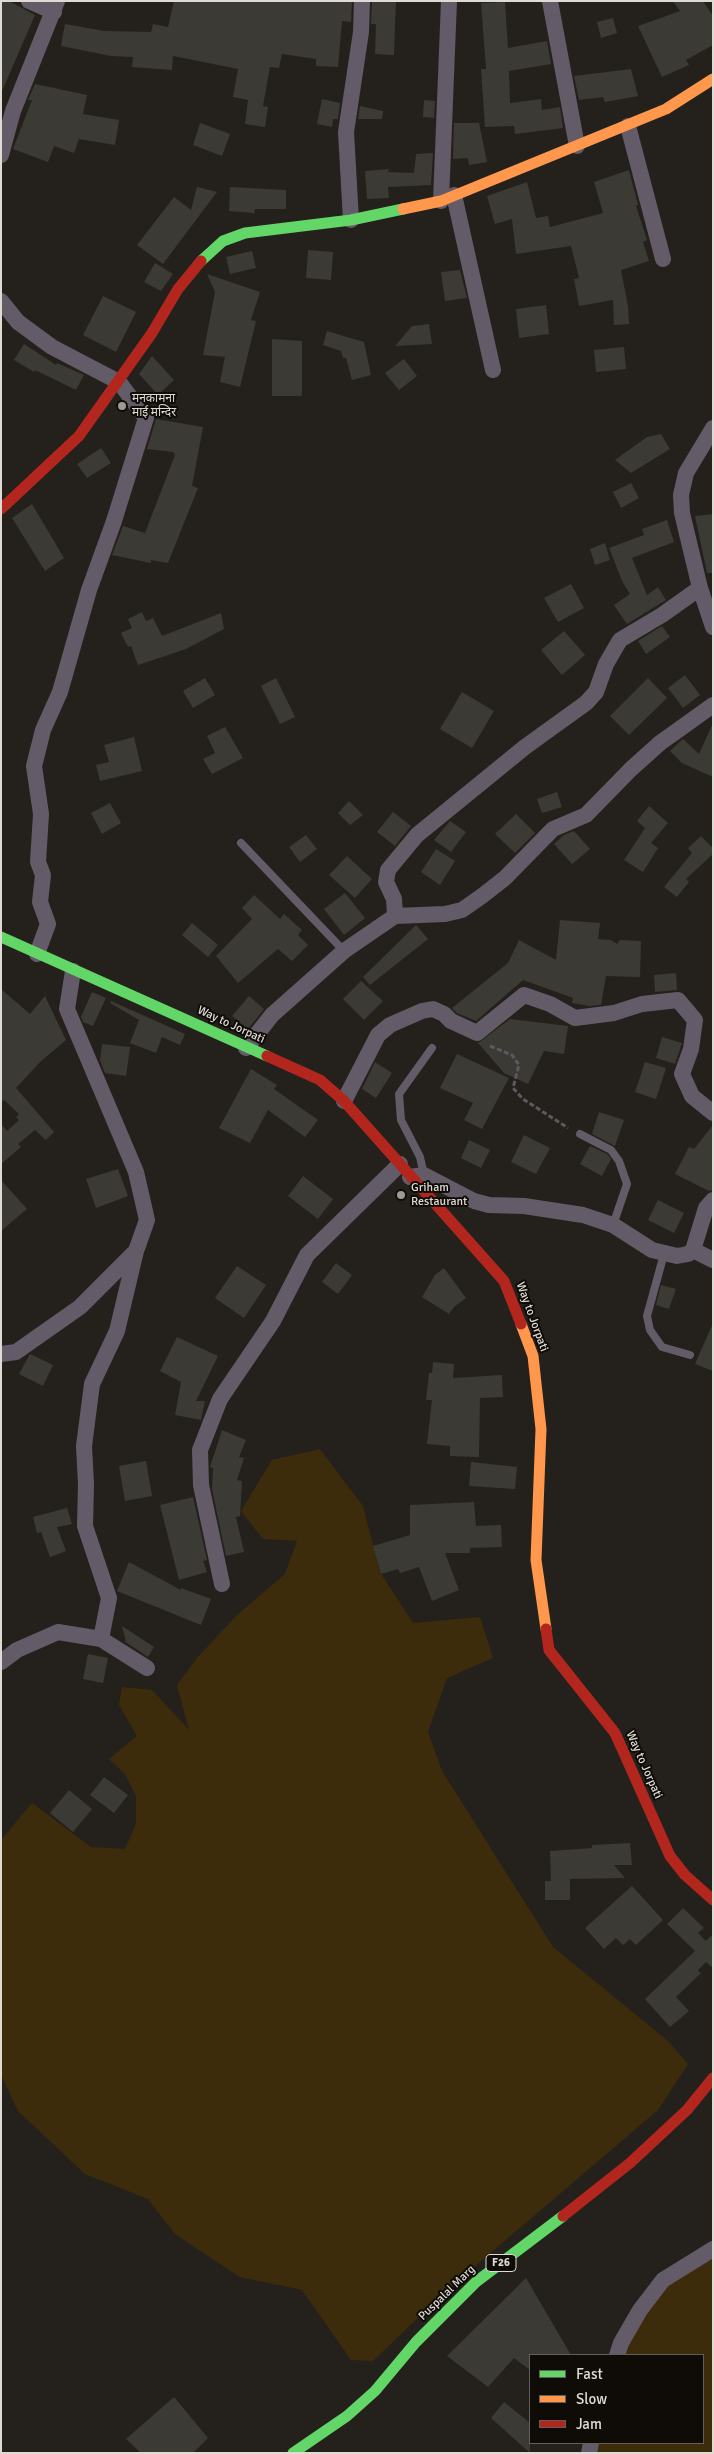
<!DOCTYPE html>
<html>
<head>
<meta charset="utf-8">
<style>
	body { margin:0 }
	#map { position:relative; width:714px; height:2454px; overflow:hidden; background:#24211c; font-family:Signika,sans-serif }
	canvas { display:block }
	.frame { position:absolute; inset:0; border:2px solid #dfdbd4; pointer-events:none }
	.legend { position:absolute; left:529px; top:2354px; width:175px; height:90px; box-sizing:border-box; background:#0f0c08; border:1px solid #625f5a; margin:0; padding:6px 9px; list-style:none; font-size:15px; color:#dfdbd4 }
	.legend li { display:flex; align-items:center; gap:10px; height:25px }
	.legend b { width:25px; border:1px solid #625f5a }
</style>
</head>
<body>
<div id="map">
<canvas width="714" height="2454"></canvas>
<div class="frame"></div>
<ul class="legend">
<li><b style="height:6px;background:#63d668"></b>Fast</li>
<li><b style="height:6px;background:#ff974d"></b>Slow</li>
<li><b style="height:6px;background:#b3261e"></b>Jam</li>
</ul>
</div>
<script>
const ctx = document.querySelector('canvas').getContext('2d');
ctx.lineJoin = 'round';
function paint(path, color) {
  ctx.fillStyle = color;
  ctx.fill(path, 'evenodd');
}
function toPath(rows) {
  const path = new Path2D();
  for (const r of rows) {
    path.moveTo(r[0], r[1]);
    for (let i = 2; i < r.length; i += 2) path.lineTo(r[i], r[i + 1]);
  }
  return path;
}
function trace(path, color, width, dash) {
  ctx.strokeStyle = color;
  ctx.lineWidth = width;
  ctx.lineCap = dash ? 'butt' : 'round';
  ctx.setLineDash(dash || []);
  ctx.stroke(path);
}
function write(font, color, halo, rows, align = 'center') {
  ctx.font = font + ' Signika,"Noto Sans Devanagari",sans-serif';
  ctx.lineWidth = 4;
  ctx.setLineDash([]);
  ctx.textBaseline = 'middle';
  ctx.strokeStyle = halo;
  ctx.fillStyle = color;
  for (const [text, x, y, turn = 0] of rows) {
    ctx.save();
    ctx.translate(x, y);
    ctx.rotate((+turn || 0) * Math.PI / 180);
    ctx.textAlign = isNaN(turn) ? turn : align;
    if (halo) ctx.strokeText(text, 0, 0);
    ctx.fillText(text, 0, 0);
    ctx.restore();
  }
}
const green = toPath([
	[320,1449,363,1506,380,1572,413,1623,480,1617,493,1658,447,1678,428,1732,442,1771,553,1947,668,2041,688,2064,658,2110,447,2290,373,2361,351,2360,302,2290,240,2277,175,2234,148,2199,85,2174,18,2111,1,2075,1,1840,32,1803,91,1847,125,1849,136,1824,136,1796,125,1774,109,1759,137,1736,119,1705,122,1687,152,1690,189,1730,177,1685,197,1658,237,1615,285,1574,297,1541,263,1539,241,1511,272,1460],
	[713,2252,713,2453,583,2453,587,2443,703,2443,703,2355,622,2355,649,2286]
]);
const building = toPath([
	[1,1,9,1,35,15,2,91],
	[174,1,352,1,351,22,342,21,338,67,316,66,316,59,282,54,279,68,270,67,263,106,268,107,265,127,245,124,248,100,233,97,238,69,173,56,172,70,132,67,133,57,111,56,61,46,65,24,104,31,151,32,153,24,168,27],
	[372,1,396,1,394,55,375,54,376,24,371,24],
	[673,1,703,1,713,16,713,45,686,60,689,65,662,77,638,26,680,11],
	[505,2,508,48,547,41,551,64,509,71,510,103,541,99,542,110,560,107,563,128,515,134,514,126,485,127,481,69,486,69,481,3],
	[613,18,617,33,601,38,597,22],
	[631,69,638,96,605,102,603,97,579,100,574,76],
	[35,84,87,95,83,114,119,120,115,145,79,139,74,153,54,146,48,162,13,149,32,100,28,100],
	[322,99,340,103,338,119,333,119,332,127,317,124],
	[424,100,435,101,434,118,423,117],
	[360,106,383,111,382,119,358,119],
	[200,123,230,134,222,156,193,145],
	[454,123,479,123,487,162,469,165,468,158,453,159],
	[433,153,431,185,388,187,389,198,367,199,365,171,389,169,388,172,414,173,416,154],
	[629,170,638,205,636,206,647,240,643,242,649,261,621,270,628,306,629,324,614,325,613,300,579,306,574,279,579,278,571,246,516,254,512,219,495,224,487,196,527,182,536,218,548,216,550,227,603,213,594,182],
	[197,187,217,192,163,264,137,245,174,197,191,210],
	[230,187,286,190,286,209,255,209,254,213,229,211],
	[308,250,333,252,331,280,306,278],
	[252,251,256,268,230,274,226,257],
	[155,263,173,274,161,291,144,282],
	[460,270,467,298,445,301,441,272],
	[207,274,260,292,251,320,256,321,240,387,220,382,225,357,203,355,215,292],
	[103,296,136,312,116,352,83,335],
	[546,305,549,334,519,338,516,309],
	[429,324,432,344,395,346,412,326],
	[327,331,364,342,371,375,352,380,346,358,343,358,341,351,323,345],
	[272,339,302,341,302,396,272,396],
	[24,344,56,365,57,363,84,375,76,390,35,370,34,372,14,360],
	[624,347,626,369,596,372,594,350],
	[152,356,174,380,158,395,139,374],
	[404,359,417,376,399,390,385,373],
	[156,419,203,427,192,486,198,488,168,563,151,560,151,563,112,555,123,526,145,533,175,455,173,452,147,449],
	[661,434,670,449,631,473,615,460,647,437],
	[101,448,111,463,87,478,77,464],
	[631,483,639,498,621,508,613,492],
	[32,504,64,558,45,571,12,518],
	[713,514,713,573,707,573,695,516],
	[667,520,674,542,632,558,647,595,658,587,666,600,627,624,614,605,630,594,623,583,609,548,644,535,642,529],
	[605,543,610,560,595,565,590,549],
	[571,584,584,608,558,622,544,598],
	[142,612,146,621,153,618,162,636,221,613,224,629,186,649,138,665,131,646,128,647,121,633,132,628,128,619],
	[662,626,670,637,646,654,638,641],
	[564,631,585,655,562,675,541,650],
	[685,675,700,695,683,708,668,688],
	[205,678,215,695,193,708,183,691],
	[276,678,295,717,280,724,261,686],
	[648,678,667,698,629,735,610,716],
	[462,692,494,711,472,748,440,729],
	[713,723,713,777,682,763,670,751,683,739,699,754],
	[225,727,243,758,212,774,203,759,215,753,207,736],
	[134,737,142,771,100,781,96,765,109,762,104,745],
	[557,792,562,807,542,813,537,799],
	[349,801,363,815,350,825,338,813],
	[110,803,121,823,102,834,91,813],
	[649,806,668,823,651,843,658,848,643,872,624,860,645,828,637,821],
	[393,812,411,826,395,846,377,832],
	[516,814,535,833,515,853,495,834],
	[450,821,466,832,451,852,434,840],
	[574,831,590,849,572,864,554,844,564,835],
	[306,835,317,849,300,862,289,847],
	[701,836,713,848,713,854,686,879,689,882,677,897,664,887,692,853,688,848],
	[436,849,455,861,440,885,421,872],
	[347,856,372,879,355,898,329,875],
	[345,893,365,918,344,935,324,909],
	[254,895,280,919,284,914,302,930,298,935,308,945,292,961,278,949,238,983,216,956,252,919,242,908],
	[560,920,600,923,598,939,611,940,617,944,620,940,641,941,640,977,606,976,601,1005,590,1006,572,1003,573,998,523,980,476,1021,457,1013,452,1008,508,963,519,940,556,960],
	[192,923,218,945,208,957,182,935],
	[416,925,428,939,370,985,363,977],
	[676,973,677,990,655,992,654,975],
	[361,981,383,1001,364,1020,343,999],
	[1,989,30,1014,45,996,66,1040,40,1062,16,1088,54,1132,46,1140,35,1130,18,1144,21,1147,1,1164,1,1124,7,1131,19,1120,16,1117,19,1114,4,1100,1,1103],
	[92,992,106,998,93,1026,83,1022,81,1017],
	[249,996,264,1009,248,1029,232,1016],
	[111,1001,185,1034,180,1045,162,1037,156,1053,130,1043,139,1020,110,1003],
	[510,1019,568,1026,564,1054,544,1051,528,1084,504,1073,478,1043],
	[662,1037,682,1043,675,1064,656,1058],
	[102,1044,130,1047,126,1076,105,1073,100,1060],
	[457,1054,509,1078,482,1129,464,1120,473,1103,440,1088],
	[375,1062,392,1073,376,1098,362,1089],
	[645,1062,666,1068,656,1099,635,1092],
	[251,1069,277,1085,274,1089,318,1120,305,1137,268,1110,250,1143,219,1128],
	[599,1112,624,1120,615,1146,592,1134],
	[713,1125,713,1190,709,1191,675,1174,689,1147,694,1149],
	[524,1135,550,1148,536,1174,511,1162],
	[469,1140,490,1150,481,1168,461,1158],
	[590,1146,607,1154,611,1159,602,1176,580,1164],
	[118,1169,128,1196,96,1208,86,1179],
	[303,1176,333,1199,318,1219,288,1196],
	[1,1180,27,1209,1,1231],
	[658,1200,684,1213,674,1233,648,1220],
	[336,1263,352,1275,338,1294,322,1282],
	[237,1266,266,1285,244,1318,215,1298],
	[444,1268,466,1298,454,1307,449,1314,422,1297,435,1275],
	[661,1285,676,1289,669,1309,656,1305],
	[713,1323,713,1371,695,1364],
	[177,1337,218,1356,196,1401,205,1401,201,1420,175,1415,181,1382,160,1371],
	[30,1354,53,1365,43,1386,19,1374],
	[433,1362,454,1364,453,1378,502,1375,503,1397,480,1398,479,1457,450,1456,450,1446,427,1444,432,1400,426,1400,429,1373,432,1373],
	[222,1430,246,1440,239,1457,244,1458,237,1480,242,1481,240,1516,236,1517,244,1552,226,1556,212,1489,213,1468,210,1467],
	[146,1461,152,1496,125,1501,119,1466],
	[471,1462,517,1467,515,1489,469,1486],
	[193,1497,207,1560,203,1561,207,1572,179,1580,160,1505],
	[474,1502,476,1526,501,1525,502,1547,470,1548,470,1553,445,1553,459,1590,432,1601,419,1567,400,1573,398,1569,381,1574,373,1546,410,1535,410,1505],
	[67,1508,72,1524,57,1527,66,1551,50,1557,41,1532,37,1533,33,1517],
	[129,1562,181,1590,181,1588,211,1599,201,1625,117,1591],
	[122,1626,154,1647,148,1657,124,1641,126,1641],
	[88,1654,108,1658,103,1683,83,1679],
	[104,1777,128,1795,114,1813,90,1795],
	[69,1790,92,1809,73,1832,50,1813],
	[630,1843,632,1865,614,1865,625,1878,570,1879,570,1900,545,1900,545,1881,551,1881,550,1851,592,1848,592,1845],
	[632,1886,663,1920,636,1945,630,1939,623,1945,616,1938,604,1949,585,1928],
	[683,1908,704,1928,698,1933,706,1941,713,1934,713,1968,706,1962,698,1970,701,1973,676,1997,689,2011,670,2027,645,1999,695,1951,667,1924],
	[526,2278,571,2355,530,2355,530,2370,514,2358,488,2387,447,2356],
	[174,2397,208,2438,193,2453,141,2453,126,2439],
	[504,2402,530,2423,530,2453,491,2418]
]);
const path = toPath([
	[490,1046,512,1055,519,1065,513,1088,523,1099,568,1128]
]);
const lane = toPath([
	[241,843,344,951],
	[580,1134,611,1150,619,1161,627,1184,613,1225],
	[424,1175,420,1157,401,1120,399,1094,432,1048],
	[664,1254,647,1316,650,1330,662,1347,690,1355]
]);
const street = toPath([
	[29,1,54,12],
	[550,1,577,146],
	[628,126,663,259],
	[1,155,13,111,57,1],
	[454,195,493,370],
	[441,201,449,1],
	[351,220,346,132,361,32,362,1],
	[1,301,18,322,52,347,119,382,146,418,114,521,89,590,60,692,43,730,34,766,41,814,38,862,43,875,40,902,48,924,37,954],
	[700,588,713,627],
	[395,916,394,899,386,882,388,870,417,835,525,747,586,703,596,692,606,664,620,640,662,615,700,588,682,513,681,495,686,473,713,428],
	[246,1048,272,1015,344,951,395,916,445,914,462,910,482,896,505,878,553,829,586,815,631,769,660,743,713,705],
	[344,1101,378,1035,390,1025,422,1011,433,1009,444,1014,451,1021,477,1033,524,995,550,1004,575,1018,614,1013,642,1004,678,1000,695,1020,691,1049,682,1074,692,1096,713,1113],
	[410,1177,424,1175,474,1201,489,1205,524,1206,583,1215,613,1225,652,1250,677,1256,688,1254,693,1250,706,1208,713,1200],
	[693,1250,713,1260],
	[1,1354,16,1352,80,1307,136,1251],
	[222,1584,201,1485,200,1450,220,1399,273,1321,307,1255,400,1164],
	[101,1639,147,1668],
	[1,1662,17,1650,58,1632,101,1639,109,1598,85,1526,86,1484,84,1446,92,1384,117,1331,136,1251,147,1220,136,1172,67,1009,73,971],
	[617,2355,621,2343,640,2310,663,2280,713,2249],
	[589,2453,591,2443]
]);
const fast = toPath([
	[201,261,223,241,245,233,351,220,403,209],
	[1,937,267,1056],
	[293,2453,347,2416,375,2391,416,2342,476,2282,563,2216]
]);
const slow = toPath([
	[403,209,441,201,666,109,713,79],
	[521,1324,533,1356,541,1429,536,1560,546,1629]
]);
const jam = toPath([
	[1,509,79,436,152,333,178,289,201,261],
	[267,1056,320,1080,344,1101,504,1281,521,1324],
	[546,1629,549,1650,615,1733,670,1856,685,1875,713,1900],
	[563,2216,630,2163,687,2110,713,2078]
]);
const markers = [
	[122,406,5,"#9e9a94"],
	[401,1195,5,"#9e9a94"]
];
const shields = [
	[501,2263,30]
];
const shieldNames = [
	["F26",501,2263]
];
const poiNames = [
	["मनकामना",132,399],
	["माई मन्दिर",132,413],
	["Griham",411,1188],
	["Restaurant",411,1202]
];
const streetNames = [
	["Way to Jorpati",231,1025,25],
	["Way to Jorpati",532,1317,70],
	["Way to Jorpati",644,1765,66],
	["Puspalal Marg",447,2293,-44]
];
paint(green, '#3d2c0c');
paint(building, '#3c3a35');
trace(path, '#5e585f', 3, [5, 2.5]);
trace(lane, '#635b68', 8);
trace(street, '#635b68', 16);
trace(fast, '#63d668', 11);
trace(slow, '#ff974d', 11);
trace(jam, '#b3261e', 11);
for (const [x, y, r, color] of markers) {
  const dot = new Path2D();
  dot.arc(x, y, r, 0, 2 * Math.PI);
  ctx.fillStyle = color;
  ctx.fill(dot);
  trace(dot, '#0f0c08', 2);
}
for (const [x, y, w] of shields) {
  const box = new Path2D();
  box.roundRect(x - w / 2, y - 8.5, w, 17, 4);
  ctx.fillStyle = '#0f0c08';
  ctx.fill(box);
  trace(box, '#dfdbd4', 1);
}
write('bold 11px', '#dfdbd4', null, shieldNames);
write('12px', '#dfdbd4', '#0f0c08', poiNames, 'left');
write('12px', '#dfdbd4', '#0f0c08', streetNames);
</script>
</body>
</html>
